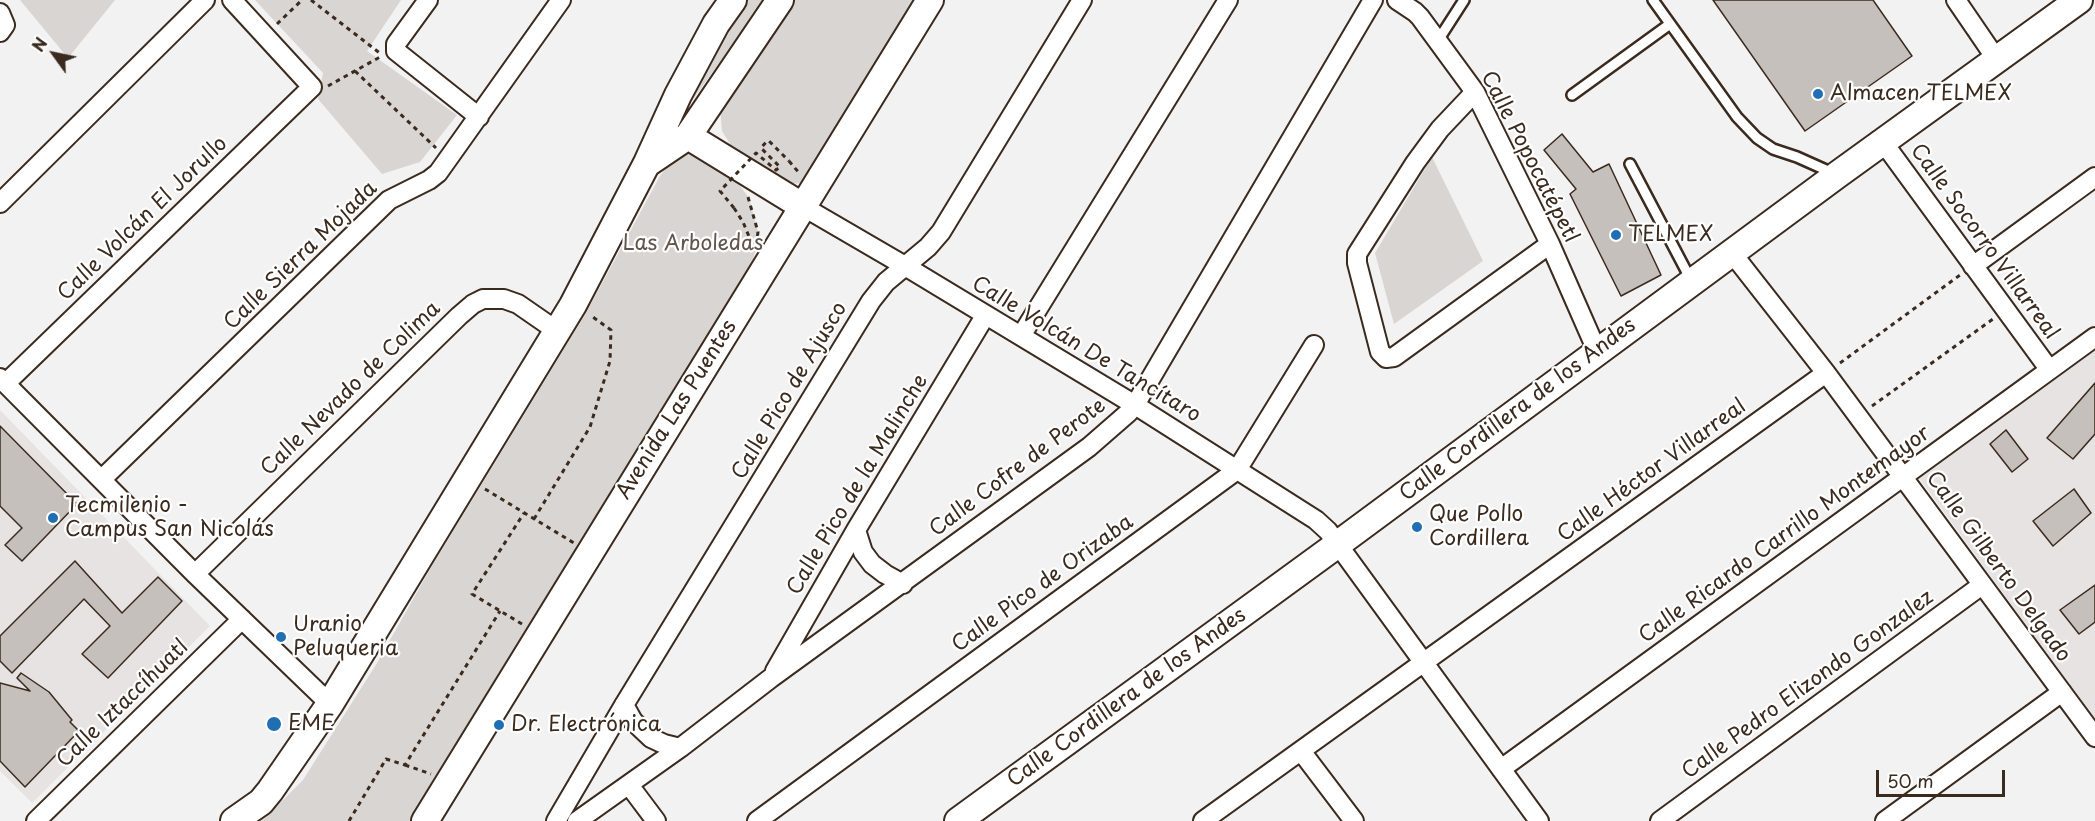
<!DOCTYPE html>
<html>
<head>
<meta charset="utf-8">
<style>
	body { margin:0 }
	#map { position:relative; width:2095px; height:821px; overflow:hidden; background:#f3f2f2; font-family:"Playpen Sans",sans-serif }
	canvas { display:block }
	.north { position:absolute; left:24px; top:24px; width:60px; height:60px; -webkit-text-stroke:4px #fff; paint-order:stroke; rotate:303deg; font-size:16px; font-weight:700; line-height:24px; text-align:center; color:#3b2a1e }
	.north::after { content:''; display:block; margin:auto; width:21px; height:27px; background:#3b2a1e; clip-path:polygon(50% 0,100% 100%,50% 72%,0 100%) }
	.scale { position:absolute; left:1876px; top:770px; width:129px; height:27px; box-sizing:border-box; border:3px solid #3b2a1e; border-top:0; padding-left:8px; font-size:18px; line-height:21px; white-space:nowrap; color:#3b2a1e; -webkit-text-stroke:4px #fff; paint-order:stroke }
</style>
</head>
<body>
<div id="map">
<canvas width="2095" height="821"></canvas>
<div class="north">N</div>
<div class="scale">50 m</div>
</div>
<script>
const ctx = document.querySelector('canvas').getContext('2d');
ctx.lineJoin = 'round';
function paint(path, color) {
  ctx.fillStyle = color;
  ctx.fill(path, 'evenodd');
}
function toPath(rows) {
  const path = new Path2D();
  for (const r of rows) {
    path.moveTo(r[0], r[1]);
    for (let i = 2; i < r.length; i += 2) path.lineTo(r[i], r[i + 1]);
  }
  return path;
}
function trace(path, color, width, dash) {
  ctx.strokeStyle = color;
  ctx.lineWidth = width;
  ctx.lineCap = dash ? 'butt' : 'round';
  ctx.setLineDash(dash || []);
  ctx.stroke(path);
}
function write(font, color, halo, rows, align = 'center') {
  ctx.font = font + ' "Playpen Sans",sans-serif';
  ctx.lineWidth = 4.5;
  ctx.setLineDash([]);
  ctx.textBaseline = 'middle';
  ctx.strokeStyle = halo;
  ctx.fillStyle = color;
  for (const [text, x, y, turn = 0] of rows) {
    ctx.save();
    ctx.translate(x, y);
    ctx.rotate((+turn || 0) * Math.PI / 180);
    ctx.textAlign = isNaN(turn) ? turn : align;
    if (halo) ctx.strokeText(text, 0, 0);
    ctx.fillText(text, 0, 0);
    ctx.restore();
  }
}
const built = toPath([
	[2095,344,2095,719,1919,478],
	[0,410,210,626,32,803,0,771]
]);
const green = toPath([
	[20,0,115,0,68,58],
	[255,0,401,0,367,51,457,115,420,162,382,174,318,99,323,73],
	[747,0,764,0,674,126,728,26],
	[789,0,914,0,804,179,801,183,791,184,735,152,722,131,720,105],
	[692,153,714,161,737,182,749,198,758,232,755,253,748,273,411,821,262,821,303,780,377,663,429,571,586,313,660,176,673,159],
	[1432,157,1483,261,1394,324,1375,253]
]);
const building = toPath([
	[1713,0,1873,0,1912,56,1805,131,1713,0],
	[1562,134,1593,172,1609,164,1661,275,1621,296,1570,194,1576,189,1544,150,1562,134],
	[2095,383,2095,434,2073,459,2047,438,2095,383],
	[0,426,77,504,22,561,5,545,22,528,0,506,0,426],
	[2006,430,2028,459,2012,472,1990,444,2006,430],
	[2074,489,2091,513,2053,546,2033,521,2074,489],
	[75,561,122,613,158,577,182,601,108,678,82,654,110,626,84,599,12,673,0,661,0,636,75,561],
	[2095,585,2095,622,2079,634,2060,610,2095,585],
	[21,673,49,692,72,720,70,722,79,731,25,787,0,761,0,683,30,691,17,678,21,673]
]);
const path = toPath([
	[311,0,381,54],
	[277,24,302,0],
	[355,71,436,148],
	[328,86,380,57],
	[789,161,800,174],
	[748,197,758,232,757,240],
	[734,208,743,222,753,246],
	[1840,363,1960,275],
	[1872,406,1993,319],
	[485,489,574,543],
	[534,519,590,427,610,361,611,330,590,315],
	[522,624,472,594,524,513],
	[405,765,431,774],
	[349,821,386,759,405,765,500,611]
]);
const lane = toPath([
	[1653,0,1737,117,1757,138,1773,149,1797,157,1835,174],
	[1437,42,1464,0],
	[1572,95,1670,24],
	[1630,164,1691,280]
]);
const street = toPath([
	[428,0,396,44,396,51,479,117],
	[1397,0,1415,12,1420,17,1475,92,1550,244,1597,351],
	[1956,0,1997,60],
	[0,13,5,25,0,32],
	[1475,92,1440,129,1415,163,1357,254,1357,263,1380,352,1386,358,1394,357,1550,244],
	[1883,142,2049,369],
	[0,203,205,0],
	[802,206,905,266,1135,405,1316,520,1328,531,1539,821],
	[1732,253,1826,373,2095,737],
	[1973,266,2095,177],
	[1021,336,1228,0],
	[0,378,195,574,330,704],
	[6,383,312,87,232,0],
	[102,479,389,200,429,180,438,173,561,0],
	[856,530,863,552,872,564,885,574,903,584],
	[195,574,459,316,473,304,483,299,504,299,518,304,557,331],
	[775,671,856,530,985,316],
	[624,705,633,721,651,738,664,744,680,748],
	[1301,751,1354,821],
	[1501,769,2095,337],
	[629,785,656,821],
	[36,821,242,619],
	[556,821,624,705,871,301,886,282,928,247,941,232,1082,0],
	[577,821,680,748,771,678,1089,447,1128,413,1135,405,1373,0],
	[757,821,1237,470,1314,345],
	[1203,821,1826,373],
	[1660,821,1982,585],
	[1885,821,2062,692]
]);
const secondary = toPath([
	[688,136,802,206],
	[648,163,688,136,780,0],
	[234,821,261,802,270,791,330,704,573,305,647,163,678,95,716,24,733,0],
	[425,821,930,0],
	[958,821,1338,544,1837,175,2079,0]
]);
const pathBridge = toPath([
	[734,208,720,191,756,153,776,170,780,167,761,148,767,141,769,141,789,161]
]);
const markers = [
	[1818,94,6,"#1f6fb2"],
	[1616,235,6,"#1f6fb2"],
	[53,518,6,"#1f6fb2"],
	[1417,527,6,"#1f6fb2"],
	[281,637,6,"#1f6fb2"],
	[274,724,8,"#1f6fb2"],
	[499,725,6,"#1f6fb2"]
];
const poiNames = [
	["Almacen TELMEX",1830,94],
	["TELMEX",1628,235],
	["Tecmilenio -",65,506],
	["Campus San Nicolás",65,530],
	["Que Pollo",1429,515],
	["Cordillera",1429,539],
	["Uranio",293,625],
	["Peluqueria",293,649],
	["EME",288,724],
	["Dr. Electrónica",511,725]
];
const streetNames = [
	["Calle Popocatépetl",1529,157,63],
	["Calle Volcán El Jorullo",143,219,-44],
	["Calle Socorro Villarreal",1984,242,54],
	["Calle Sierra Mojada",301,256,-44],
	["Calle Volcán De Tancítaro",1086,350,31],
	["Calle Nevado de Colima",351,389,-44],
	["Calle Pico de Ajusco",790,391,-59],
	["Avenida Las Puentes",677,410,-58],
	["Calle Cordillera de los Andes",1518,410,-37],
	["Calle Cofre de Perote",1018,468,-37],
	["Calle Héctor Villarreal",1652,471,-36],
	["Calle Pico de la Malinche",858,485,-59],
	["Calle Ricardo Carrillo Montemayor",1785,535,-36],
	["Calle Gilberto Delgado",1998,567,54],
	["Calle Pico de Orizaba",1043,584,-36],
	["Calle Pedro Elizondo Gonzalez",1808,685,-36],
	["Calle Cordillera de los Andes",1127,698,-36],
	["Calle Iztaccíhuatl",123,704,-44]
];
const parkNames = [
	["Las Arboledas",693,244]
];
paint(built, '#e6e3e2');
paint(green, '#d8d5d2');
paint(building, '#c6c0bd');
trace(building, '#3b2a1e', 1.5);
trace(lane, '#3b2a1e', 14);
trace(street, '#3b2a1e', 22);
trace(secondary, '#3b2a1e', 30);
trace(path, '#3b2a1e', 3, [4.5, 4.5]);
trace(lane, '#fff', 9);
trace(street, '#fff', 18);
trace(secondary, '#fff', 26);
trace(pathBridge, '#3b2a1e', 3, [4.5, 4.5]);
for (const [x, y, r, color] of markers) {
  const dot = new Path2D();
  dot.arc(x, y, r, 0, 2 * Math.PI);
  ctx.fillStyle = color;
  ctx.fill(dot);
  trace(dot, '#fff', 2);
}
write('21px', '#3b2a1e', '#fff', poiNames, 'left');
write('21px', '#3b2a1e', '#fff', streetNames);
write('21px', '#62554b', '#fff', parkNames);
</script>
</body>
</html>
